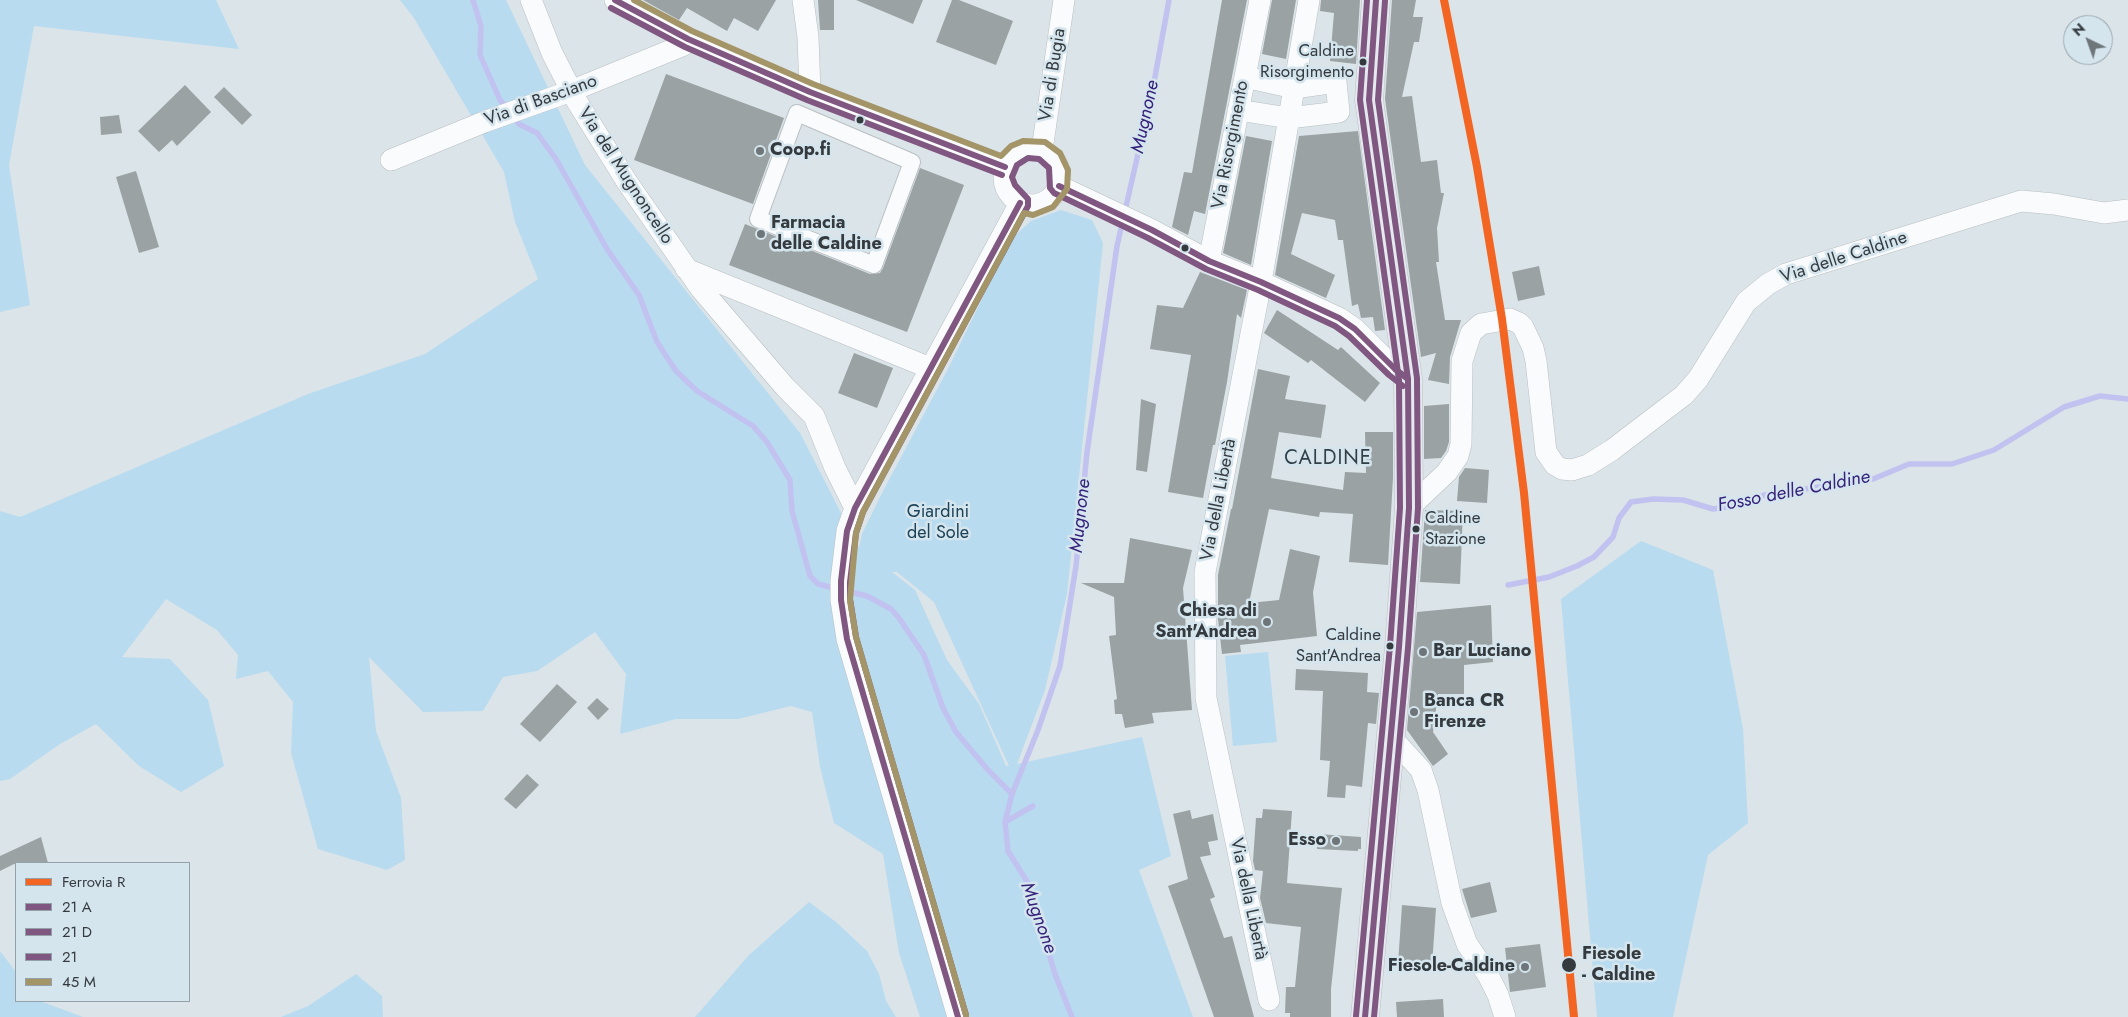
<!DOCTYPE html>
<html>
<head>
<meta charset="utf-8">
<style>
	body { margin:0 }
	#map { position:relative; width:2128px; height:1017px; overflow:hidden; background:#dbe4e8; font-family:Jost,sans-serif }
	canvas { display:block }
	.legend { position:absolute; left:15px; top:862px; width:175px; height:140px; box-sizing:border-box; background:#d5e5ee; border:1px solid #95a1a8; margin:0; padding:6px 9px; list-style:none; font-size:15px; color:#343a3e }
	.legend li { display:flex; align-items:center; gap:10px; height:25px }
	.legend b { width:25px; border:1px solid #95a1a8 }
	.north { position:absolute; left:2063px; top:15px; width:50px; height:50px; box-sizing:border-box; background:#d5e5ee; border:1px solid #95a1a8; border-radius:50%; rotate:318deg; font-size:14px; font-weight:700; line-height:20px; text-align:center; color:#343a3e }
	.north::after { content:''; display:block; margin:auto; width:18px; height:22px; background:#6e767a; clip-path:polygon(50% 0,100% 100%,50% 72%,0 100%) }
</style>
</head>
<body>
<div id="map">
<canvas width="2128" height="1017"></canvas>
<ul class="legend">
<li><b style="height:6px;background:#f26522"></b>Ferrovia R</li>
<li><b style="height:6px;background:#805781"></b>21 A</li>
<li><b style="height:6px;background:#805781"></b>21 D</li>
<li><b style="height:6px;background:#805781"></b>21</li>
<li><b style="height:6px;background:#a49569"></b>45 M</li>
</ul>
<div class="north">N</div>
</div>
<script>
const ctx = document.querySelector('canvas').getContext('2d');
ctx.lineJoin = 'round';
function paint(path, color) {
  ctx.fillStyle = color;
  ctx.fill(path, 'evenodd');
}
function toPath(rows) {
  const path = new Path2D();
  for (const r of rows) {
    if (r.length === 3) {
      path.moveTo(r[0] + r[2], r[1]);
      path.arc(r[0], r[1], r[2], 0, 2 * Math.PI);
      continue;
    }
    path.moveTo(r[0], r[1]);
    for (let i = 2; i < r.length; i += 2) path.lineTo(r[i], r[i + 1]);
  }
  return path;
}
function trace(path, color, width, dash) {
  ctx.strokeStyle = color;
  ctx.lineWidth = width;
  ctx.lineCap = dash ? 'butt' : 'round';
  ctx.setLineDash(dash || []);
  ctx.stroke(path);
}
function write(font, color, halo, rows, align = 'center') {
  ctx.font = font + ' Jost,sans-serif';
  ctx.lineWidth = 5;
  ctx.setLineDash([]);
  ctx.textBaseline = 'middle';
  ctx.strokeStyle = halo;
  ctx.fillStyle = color;
  for (const [text, x, y, turn = 0] of rows) {
    ctx.save();
    ctx.translate(x, y);
    ctx.rotate((+turn || 0) * Math.PI / 180);
    ctx.textAlign = isNaN(turn) ? turn : align;
    if (halo) ctx.strokeText(text, 0, 0);
    ctx.fillText(text, 0, 0);
    ctx.restore();
  }
}
const green = toPath([
	[0,0,216,0,239,49,34,26,9,165,30,305,0,312],
	[400,0,506,0,585,165,800,433,859,548,862,534,882,493,949,367,1011,239,1031,221,1061,210,1092,220,1103,243,1067,594,1045,690,1017,764,1142,737,1171,856,1139,870,1193,1017,920,1017,899,953,883,854,834,823,820,767,812,712,791,706,738,719,676,719,620,734,626,674,595,632,537,671,503,677,483,711,423,712,369,657,376,731,401,798,405,860,387,870,318,849,291,753,293,702,268,671,236,679,238,655,217,630,166,599,122,657,170,659,208,700,224,766,181,792,139,766,96,724,60,744,10,779,0,781,0,511,20,517,308,394,425,354,538,279,515,222,504,172,414,18],
	[892,572,897,572,934,602,1009,766,1006,766,979,704,947,660,915,590],
	[1641,541,1713,570,1743,729,1748,823,1708,855,1673,1017,1597,1017,1561,599],
	[1268,652,1277,742,1233,746,1225,656],
	[809,902,836,922,867,951,879,974,886,1001,896,1017,695,1017,749,955],
	[0,951,16,972,16,1001,40,1001,83,1017,0,1017],
	[356,974,382,996,383,1017,281,1017,308,1006]
]);
const stream = toPath([
	[473,0,481,26,480,55,500,100,508,110],
	[514,117,519,124,537,133,556,159,607,249,639,295,657,342,676,371,697,391,753,426,767,442,790,480,792,511,810,576,818,584,837,589],
	[1508,585,1549,577,1577,566,1594,557,1613,537,1619,518,1631,502,1653,499,1683,500,1713,509,1740,505,1764,495,1873,479,1909,464,1952,464,1994,450,2064,407,2100,396,2128,399],
	[846,591,867,596,891,609,899,618,924,655,943,708,956,732,988,770,1012,794],
	[1005,822,1033,806],
	[1072,1017,1055,974,1028,883,1008,851,1005,822,1012,794,1038,730,1060,666,1076,566,1087,452,1117,246,1153,88,1169,0]
]);
const building = toPath([
	[643,0,776,0,758,31,734,18,727,31,687,8,679,20],
	[818,0,834,0,834,30,820,30],
	[856,0,923,0,913,24],
	[952,0,959,0,1013,21,996,65,936,42],
	[1222,0,1247,0,1205,214,1194,211,1188,235,1172,227,1184,172,1192,173],
	[1272,0,1296,0,1286,59,1262,54],
	[1321,0,1360,0,1356,64,1330,61,1334,13,1320,11],
	[1392,0,1416,0,1413,17,1423,17,1419,42,1414,42,1402,97,1412,96,1421,162,1437,160,1441,193,1444,193,1437,228,1439,262,1436,262,1445,320,1461,320,1450,357,1449,384,1428,380,1436,353,1421,357,1385,99],
	[666,74,784,118,753,204,634,160],
	[185,85,211,112,177,146,172,140,159,152,138,131],
	[224,87,252,115,242,125,214,97],
	[119,115,122,133,101,135,100,117],
	[1358,131,1385,330,1375,331,1373,317,1361,318,1358,304,1352,306,1343,240,1338,240,1335,220,1302,213,1291,254,1335,275,1326,298,1275,275,1299,136],
	[1246,136,1272,141,1251,265,1223,253],
	[920,168,964,185,907,332,729,265,745,224,870,274,880,273,883,268],
	[136,171,159,247,139,253,116,177],
	[1539,266,1545,295,1518,301,1512,272],
	[1200,272,1247,290,1241,318,1237,314,1227,382,1215,445,1213,445,1203,498,1168,492,1191,355,1150,349,1157,305,1183,308],
	[1277,310,1338,350,1341,347,1380,383,1365,402,1311,360,1308,363,1264,333],
	[854,353,893,368,877,408,838,393],
	[1258,369,1290,376,1285,399,1326,405,1321,438,1279,432,1271,478,1343,490,1345,472,1366,473,1365,432,1393,432,1393,478,1388,565,1349,562,1353,514,1320,512,1319,517,1269,509,1249,603,1279,600,1290,549,1320,556,1313,592,1317,636,1240,645,1241,652,1222,654,1218,619,1218,575,1231,509,1232,509],
	[1141,399,1156,404,1147,472,1136,470],
	[1449,404,1449,442,1446,451,1441,458,1424,459,1424,406],
	[1465,468,1489,470,1487,503,1457,501,1459,477],
	[1425,510,1463,511,1460,584,1420,582],
	[1130,538,1192,550,1183,588,1192,710,1152,713,1154,723,1125,728,1122,714,1115,714,1114,700,1117,699,1109,636,1116,635,1114,597,1081,583,1124,583],
	[1491,605,1493,662,1464,665,1464,694,1438,694,1433,732,1448,754,1433,766,1407,730,1417,612],
	[1296,669,1368,673,1367,692,1379,693,1376,724,1368,723,1362,787,1346,785,1345,798,1327,797,1330,761,1320,760,1323,691,1295,690],
	[557,684,577,702,540,742,520,724],
	[597,698,609,709,598,720,587,708],
	[527,774,539,785,516,809,504,799],
	[1263,809,1292,811,1287,883,1342,888,1331,989,1331,1017,1290,1017,1290,1013,1285,1013,1286,987,1295,987,1301,927,1266,923,1260,898,1263,871,1255,870,1253,861,1256,818,1262,818],
	[1190,810,1192,819,1213,814,1218,840,1208,842,1211,855,1200,857,1215,897,1210,899,1224,938,1232,936,1254,1017,1214,1017,1168,886,1188,879,1173,814],
	[1318,834,1361,837,1361,849,1358,849,1358,851,1317,849],
	[41,837,48,863,16,863,0,871,0,856],
	[1490,882,1497,912,1471,918,1462,889],
	[1402,905,1436,908,1432,966,1398,964],
	[1540,944,1546,987,1510,992,1505,948],
	[1443,999,1444,1017,1397,1017,1396,1002]
]);
const pedestrian = toPath([
	[797,113,912,162,874,265,758,219,797,113]
]);
const minor = toPath([
	[531,0,552,53,576,100,627,182,701,289,785,387,814,416,835,468,855,508],
	[615,0,688,39,810,92,1005,167],
	[803,0,808,37,810,92],
	[1238,110,1289,118,1339,112,1336,82,1294,88,1245,77],
	[1032,177,28],
	[1042,150,1064,0],
	[391,160,484,122,571,91,684,45,688,39],
	[1059,186,1152,230,1209,261,1261,282,1339,318,1355,329,1395,369,1408,379],
	[1209,261,1260,0],
	[686,269,930,368],
	[1409,508,1447,472,1458,456,1461,444,1462,361,1471,333,1481,324,1510,319,1519,323,1523,327,1533,348,1536,361,1546,452,1555,465,1562,469,1572,470,1588,465,1612,450,1684,395,1698,379,1746,302,1768,284,1786,274,2021,201,2054,204,2104,213,2128,210],
	[1391,737,1421,770,1428,790,1452,903,1467,944,1488,975,1498,995,1505,1017],
	[1269,1000,1206,698,1205,572,1261,282,1309,0],
	[958,1017,847,639,841,600,841,581,847,531,855,508,1020,203]
]);
const primary = toPath([
	[1365,1017,1399,647,1409,508,1408,379,1369,100,1376,0]
]);
const bus1 = toPath([
	[615,0,688,39,810,92,1005,167],
	[1059,186,1152,230,1209,261,1261,282,1339,318,1355,329,1395,369,1408,379],
	[958,1017,847,639,841,600,841,581,847,531,855,508,1020,203],
	[1365,1017,1399,647,1409,508,1408,379,1369,100,1376,0]
]);
const bus2 = toPath([
	[611,8,685,47,807,100,1002,175],
	[966,1015,856,637,850,599,850,582,856,533,863,512,1028,206,1028,199,1015,185,1012,177,1017,165,1028,158,1039,159,1049,168,1050,188,1054,193,1148,238,1206,269,1258,290,1335,326,1349,336,1389,375,1403,386],
	[1374,1017,1408,648,1418,508,1417,378,1378,100,1385,1]
]);
const bus3 = toPath([
	[1356,1016,1390,646,1400,508,1399,380,1360,100,1367,0]
]);
const bus4 = toPath([
	[634,0,692,31,813,84,1001,156,1011,146,1023,141,1045,142,1060,153,1068,170,1067,189,1053,207,1033,215,1024,213,863,512,856,533,850,600,856,637,966,1015]
]);
const rail1 = toPath([
	[1444,0,1477,167,1502,319,1524,493,1574,1017]
]);
const markers = [
	[1363,62,4.5,"#343a3e"],
	[860,120,4.5,"#343a3e"],
	[760,151,5,"#6e767a"],
	[761,234,5,"#6e767a"],
	[1185,248,4.5,"#343a3e"],
	[1416,529,4.5,"#343a3e"],
	[1267,622,5,"#6e767a"],
	[1390,646,4.5,"#343a3e"],
	[1423,652,5,"#6e767a"],
	[1414,712,5,"#6e767a"],
	[1336,841,5,"#6e767a"],
	[1569,965,8,"#343a3e"],
	[1525,967,5,"#6e767a"]
];
const busNames = [
	["Caldine",1354,52],
	["Risorgimento",1354,73],
	["Caldine",1425,519,"left"],
	["Stazione",1425,540,"left"],
	["Caldine",1381,636],
	["Sant'Andrea",1381,657]
];
const streetNames = [
	["Via di Bugia",1053,75,-81],
	["Via di Basciano",541,101,-20],
	["Via Risorgimento",1231,145,-79],
	["Via del Mugnoncello",625,176,57],
	["Via delle Caldine",1844,258,-18],
	["Via della Libertà",1219,500,-79],
	["Via della Libertà",1248,899,78]
];
const poiNames = [
	["Coop.fi",770,151],
	["Farmacia",771,224],
	["delle Caldine",771,245],
	["Chiesa di",1257,612,"right"],
	["Sant'Andrea",1257,633,"right"],
	["Bar Luciano",1433,652],
	["Banca CR",1424,702],
	["Firenze",1424,723],
	["Esso",1326,841,"right"],
	["Fiesole-Caldine",1515,967,"right"]
];
const parkNames = [
	["Giardini",938,513],
	["del Sole",938,534]
];
const stopNames = [
	["Fiesole",1582,955],
	["- Caldine",1582,976]
];
const waterNames = [
	["Mugnone",1146,117,-78],
	["Fosso delle Caldine",1794,492,-11],
	["Mugnone",1081,516,-84],
	["Mugnone",1038,918,70]
];
const quarterNames = [
	["CALDINE",1328,459]
];
paint(green, '#b8dbf0');
trace(stream, '#c1c2f0', 5.5);
paint(building, '#9aa2a4');
trace(pedestrian, '#b9bfc3', 18);
trace(minor, '#b9bfc3', 22);
trace(primary, '#bbbfc2', 29);
trace(pedestrian, '#fafbfc', 16);
trace(minor, '#fafbfc', 21);
trace(primary, '#e5eaf0', 28);
trace(bus1, '#805781', 6);
trace(bus2, '#805781', 6);
trace(bus3, '#805781', 6);
trace(bus4, '#a49569', 6);
trace(rail1, '#f26522', 8);
for (const [x, y, r, color] of markers) {
  const dot = new Path2D();
  dot.arc(x, y, r, 0, 2 * Math.PI);
  ctx.fillStyle = color;
  ctx.fill(dot);
  trace(dot, '#d5e5ee', 2);
}
write('17px', '#343a3e', '#d5e5ee', busNames, 'right');
write('18px', '#343a3e', '#d5e5ee', streetNames);
write('bold 18px', '#343a3e', '#d5e5ee', poiNames, 'left');
write('18px', '#1c4358', '#d5e5ee', parkNames);
write('bold 18px', '#343a3e', '#d5e5ee', stopNames, 'left');
write('italic 19px', '#36227b', '#d5e5ee', waterNames);
ctx.letterSpacing = '1px';
write('20px', '#333f47', '#d5e5ee', quarterNames);
ctx.letterSpacing = '0px';
</script>
</body>
</html>
